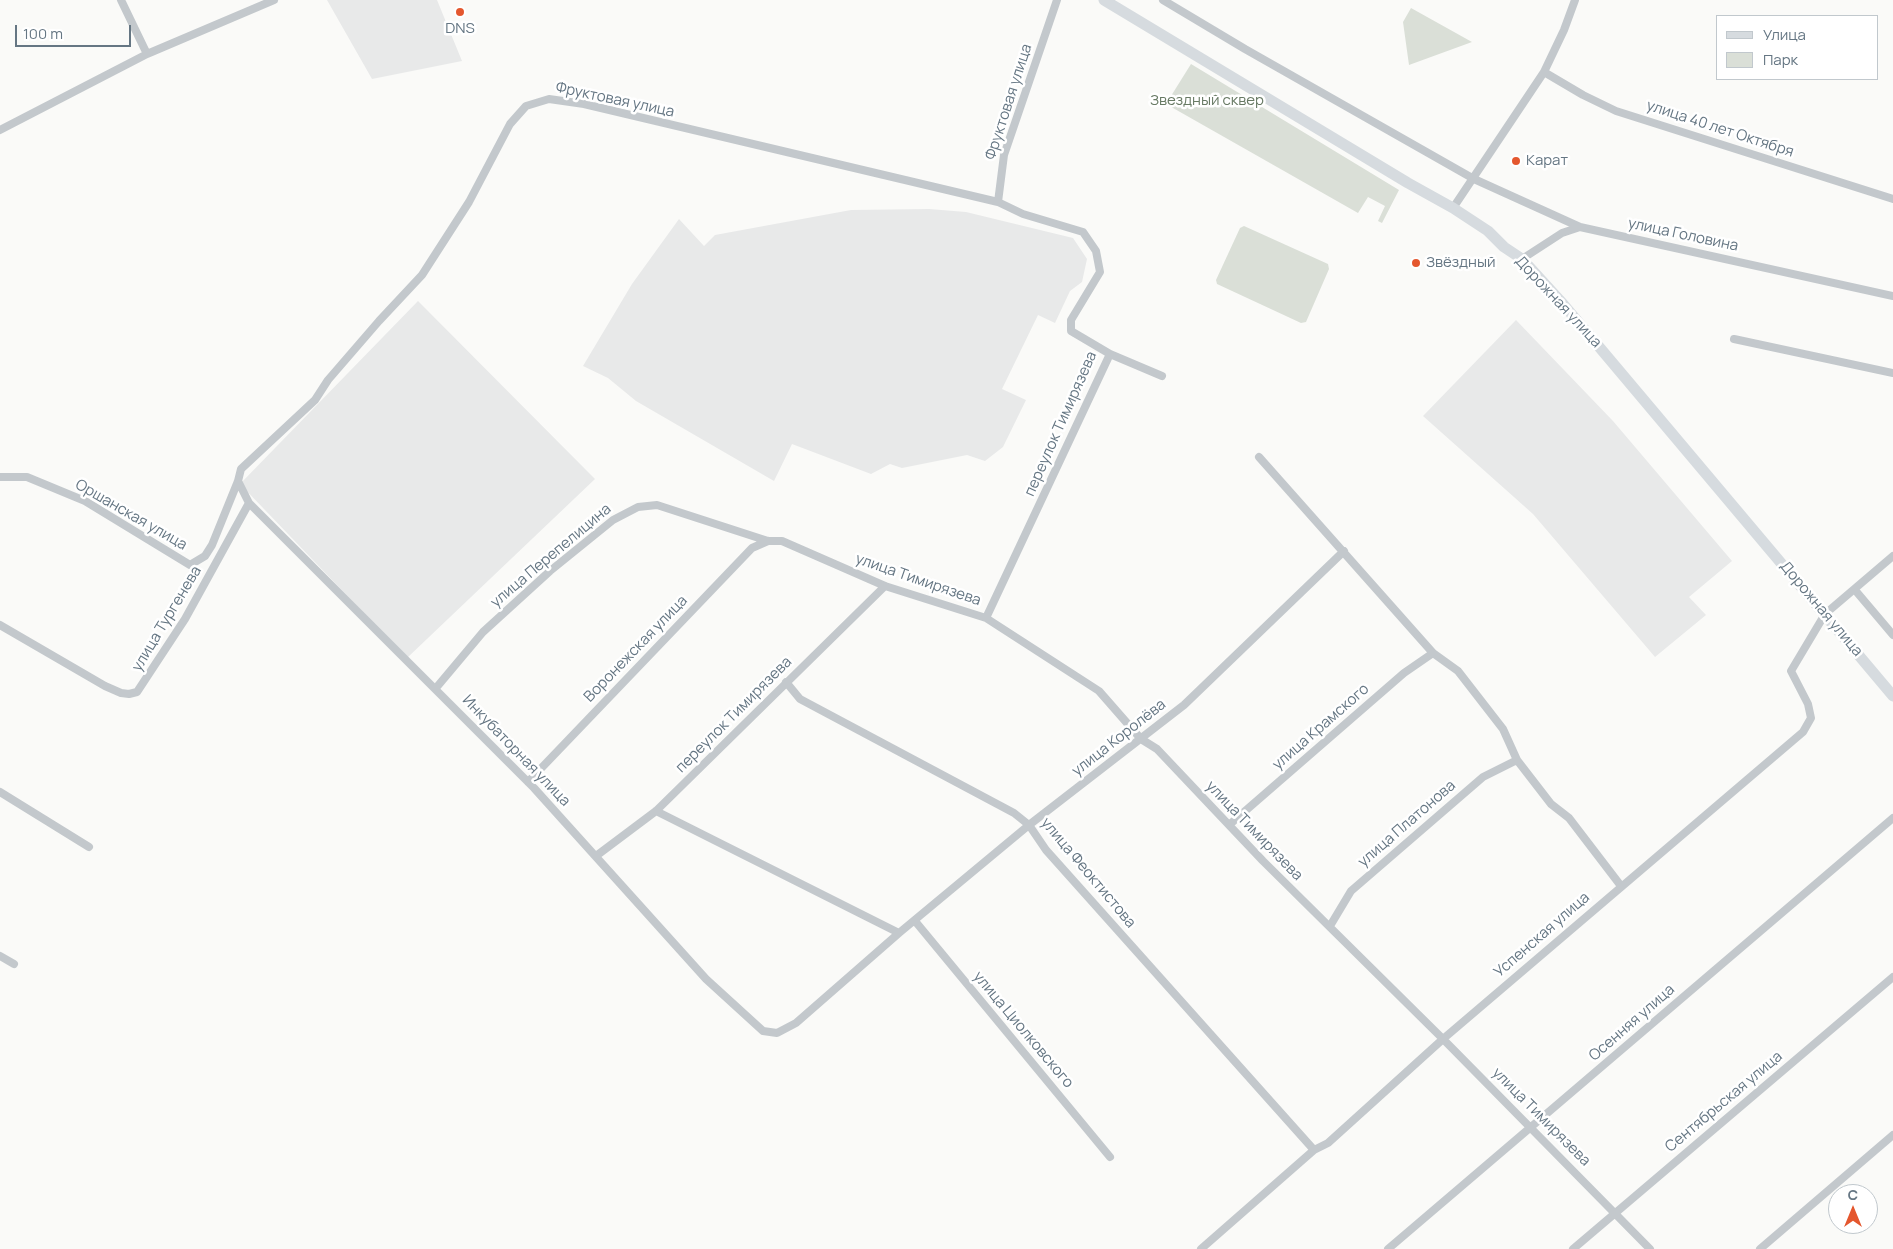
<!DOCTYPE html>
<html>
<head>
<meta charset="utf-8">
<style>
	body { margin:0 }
	#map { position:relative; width:1893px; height:1249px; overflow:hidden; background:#fafaf8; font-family:Manrope,sans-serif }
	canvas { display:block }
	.legend { position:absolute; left:1716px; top:15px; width:162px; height:65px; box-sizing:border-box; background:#fff; border:1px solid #c1c8cd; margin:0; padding:6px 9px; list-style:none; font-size:15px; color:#657683 }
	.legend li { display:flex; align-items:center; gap:10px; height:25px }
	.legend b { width:25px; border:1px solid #c1c8cd }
	.north { position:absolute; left:1828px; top:1184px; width:50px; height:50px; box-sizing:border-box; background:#fff; border:1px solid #c1c8cd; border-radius:50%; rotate:0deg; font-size:14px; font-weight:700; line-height:20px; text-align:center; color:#657683 }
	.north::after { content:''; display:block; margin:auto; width:18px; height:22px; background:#e4572e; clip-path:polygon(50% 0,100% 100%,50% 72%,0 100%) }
	.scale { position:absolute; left:15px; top:25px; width:116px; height:22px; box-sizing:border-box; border:2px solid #657683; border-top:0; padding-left:6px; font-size:15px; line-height:18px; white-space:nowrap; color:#657683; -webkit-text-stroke:4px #fff; paint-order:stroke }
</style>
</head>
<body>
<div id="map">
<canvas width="1893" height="1249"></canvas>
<ul class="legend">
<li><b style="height:6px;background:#d6dbdf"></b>Улица</li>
<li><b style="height:14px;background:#dadfd7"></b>Парк</li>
</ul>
<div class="north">С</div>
<div class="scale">100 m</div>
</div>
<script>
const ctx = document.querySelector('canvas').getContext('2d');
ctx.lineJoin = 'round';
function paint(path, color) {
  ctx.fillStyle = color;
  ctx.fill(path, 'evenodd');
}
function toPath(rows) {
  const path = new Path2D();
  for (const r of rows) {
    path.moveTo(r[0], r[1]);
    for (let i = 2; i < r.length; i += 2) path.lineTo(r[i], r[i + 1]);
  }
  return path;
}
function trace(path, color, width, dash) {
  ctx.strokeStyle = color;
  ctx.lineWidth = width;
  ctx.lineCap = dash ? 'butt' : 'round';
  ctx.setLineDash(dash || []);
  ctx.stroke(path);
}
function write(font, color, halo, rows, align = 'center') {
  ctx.font = font + ' Manrope,sans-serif';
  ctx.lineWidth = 5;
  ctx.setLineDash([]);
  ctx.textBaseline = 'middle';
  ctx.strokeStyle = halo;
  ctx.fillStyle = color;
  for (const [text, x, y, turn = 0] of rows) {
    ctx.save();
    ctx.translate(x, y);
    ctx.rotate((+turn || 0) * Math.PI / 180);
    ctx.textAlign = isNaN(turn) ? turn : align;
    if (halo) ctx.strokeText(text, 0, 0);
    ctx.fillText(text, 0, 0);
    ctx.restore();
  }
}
const built = toPath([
	[327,0,437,0,462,61,372,79],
	[929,209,966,212,1073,238,1087,259,1082,282,1070,291,1055,323,1038,315,1002,389,1026,400,1003,447,985,461,967,455,902,468,890,464,871,474,792,444,774,481,636,401,608,378,583,366,632,284,679,219,704,246,715,235,851,210],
	[418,301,595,479,407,658,240,484],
	[1516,320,1613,421,1732,561,1689,597,1706,615,1655,657,1533,514,1423,416]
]);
const green = toPath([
	[1411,8,1472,42,1409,65,1403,22],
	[1191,64,1399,190,1382,223,1378,221,1385,206,1368,197,1358,213,1166,104],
	[1244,226,1328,264,1329,269,1306,322,1301,323,1217,284,1216,280,1240,228]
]);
const street = toPath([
	[121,0,147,54],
	[1163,0,1245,49,1474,179,1580,227,1893,296],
	[1544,72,1583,95,1616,111,1893,199],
	[0,130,147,54,274,0],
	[998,202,1004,155,1057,0],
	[1453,208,1544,72,1564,30,1575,0],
	[1522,259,1562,233,1580,227],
	[1734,339,1893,373],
	[1110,354,1162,376],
	[1259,457,1433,653,1458,671,1503,729,1517,760,1551,804,1569,818,1621,886],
	[0,477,27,477,85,501,190,565,205,556,212,545,238,481,241,469,315,400,328,380,379,321,422,275,469,202,510,124,526,106,549,99,584,104,998,202,1023,214,1083,232,1096,251,1100,272,1071,320,1071,331,1110,354,986,618],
	[238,481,249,503,534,788,706,979,763,1031,777,1033,796,1023,899,933,1029,825,1184,705,1344,551],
	[1855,590,1893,635],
	[0,625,105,686,121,693,129,694,137,692,185,619,249,503],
	[786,682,800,699,1014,813,1029,825,1046,850,1314,1150],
	[436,688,483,632,550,571,613,520,638,507,657,505,768,541,782,541,885,586,986,618,1099,691,1141,739,1157,749,1263,861,1443,1039,1650,1249],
	[528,782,752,548,768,541],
	[0,792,89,847],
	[656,811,899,933],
	[1229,825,1404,673,1433,653],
	[596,856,656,811,885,586],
	[915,921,1110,1157],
	[1330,926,1351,891,1483,777,1517,760],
	[0,956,14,964],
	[1201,1249,1314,1150,1328,1143,1443,1039,1803,732,1811,718,1808,704,1791,671,1825,614,1893,556],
	[1388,1249,1893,818],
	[1573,1249,1893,977],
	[1760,1249,1893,1135]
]);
const primary = toPath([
	[1104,0,1408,183,1453,208,1488,231,1504,247,1522,259,1563,304,1893,696]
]);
const markers = [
	[460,12,5,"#e4572e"],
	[1516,161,5,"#e4572e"],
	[1416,263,5,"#e4572e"]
];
const poiNames = [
	["DNS",460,29,"center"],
	["Карат",1526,161],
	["Звёздный",1426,263]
];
const streetNames = [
	["Фруктовая улица",615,100,12],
	["Фруктовая улица",1009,102,-72],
	["улица 40 лет Октября",1720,129,18],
	["улица Головина",1683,235,12],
	["Дорожная улица",1558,302,47],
	["переулок Тимирязева",1061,424,-66],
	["Оршанская улица",131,515,30],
	["улица Перепелицина",551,556,-40],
	["улица Тимирязева",918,580,19],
	["Дорожная улица",1821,609,50],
	["улица Тургенева",167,619,-59],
	["Воронежская улица",636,649,-46],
	["переулок Тимирязева",734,715,-45],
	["улица Крамского",1321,727,-41],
	["улица Королёва",1119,738,-38],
	["Инкубаторная улица",516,751,46],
	["улица Платонова",1407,824,-41],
	["улица Тимирязева",1254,831,46],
	["улица Феоктистова",1088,873,50],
	["Успенская улица",1542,935,-41],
	["Осенняя улица",1632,1023,-41],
	["улица Циолковского",1023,1030,50],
	["Сентябрьская улица",1724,1102,-40],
	["улица Тимирязева",1541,1117,45]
];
const parkNames = [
	["Звездный сквер",1207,101]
];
paint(built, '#e8e9e9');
paint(green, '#dadfd7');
trace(street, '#c3c8cc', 8);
trace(primary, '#d6dbdf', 11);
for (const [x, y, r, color] of markers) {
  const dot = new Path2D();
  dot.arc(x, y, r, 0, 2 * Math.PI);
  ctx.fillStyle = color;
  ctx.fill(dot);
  trace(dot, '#fff', 2);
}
write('15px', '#657683', '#fff', poiNames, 'left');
write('15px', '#657683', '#fff', streetNames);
write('15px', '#687a64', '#fff', parkNames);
</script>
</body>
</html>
